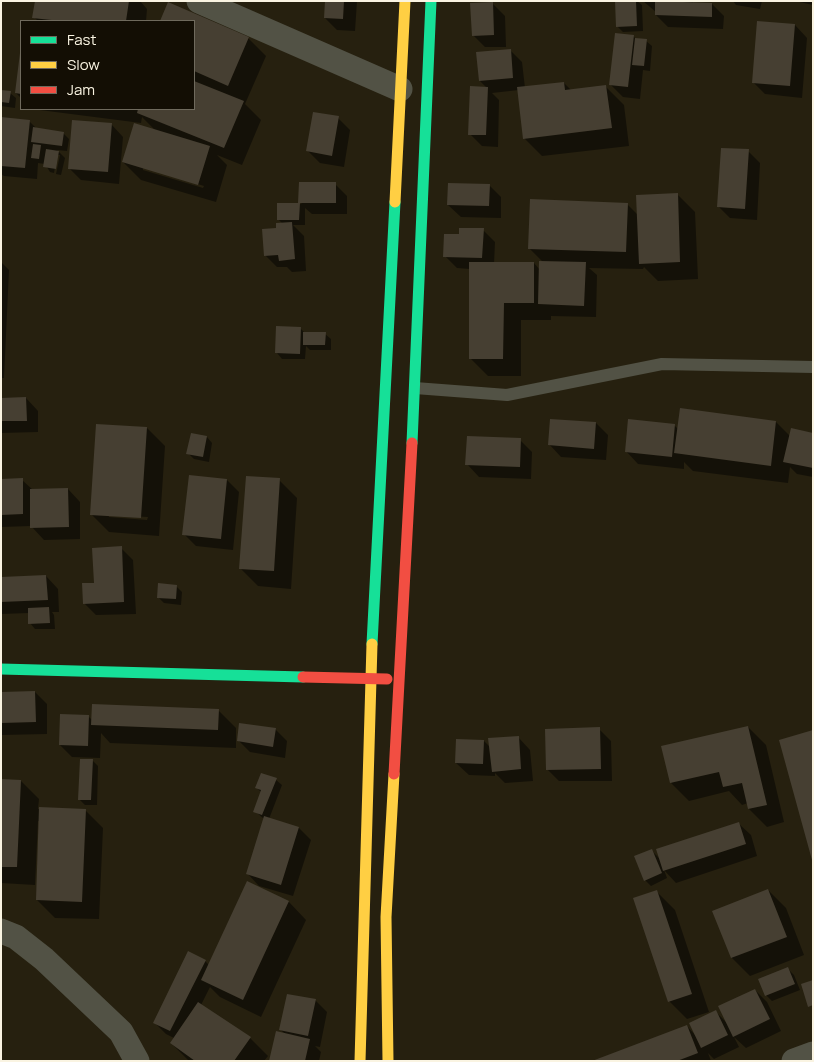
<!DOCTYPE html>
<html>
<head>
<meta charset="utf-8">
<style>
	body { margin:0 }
	#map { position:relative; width:814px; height:1062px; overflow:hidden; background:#26200f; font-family:Manrope,sans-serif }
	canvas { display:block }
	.frame { position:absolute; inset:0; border:2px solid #faf4e2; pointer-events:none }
	.legend { position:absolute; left:20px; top:20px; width:175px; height:90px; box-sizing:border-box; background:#130e04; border:1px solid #6f6a5d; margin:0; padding:6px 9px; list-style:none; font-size:15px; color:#faf4e2 }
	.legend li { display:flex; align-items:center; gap:10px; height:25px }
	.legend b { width:25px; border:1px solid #6f6a5d }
</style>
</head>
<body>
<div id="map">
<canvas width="814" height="1062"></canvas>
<div class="frame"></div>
<ul class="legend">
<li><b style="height:6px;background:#16e098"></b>Fast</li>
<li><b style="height:6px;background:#ffcf43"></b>Slow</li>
<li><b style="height:6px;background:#f24e42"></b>Jam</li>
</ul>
</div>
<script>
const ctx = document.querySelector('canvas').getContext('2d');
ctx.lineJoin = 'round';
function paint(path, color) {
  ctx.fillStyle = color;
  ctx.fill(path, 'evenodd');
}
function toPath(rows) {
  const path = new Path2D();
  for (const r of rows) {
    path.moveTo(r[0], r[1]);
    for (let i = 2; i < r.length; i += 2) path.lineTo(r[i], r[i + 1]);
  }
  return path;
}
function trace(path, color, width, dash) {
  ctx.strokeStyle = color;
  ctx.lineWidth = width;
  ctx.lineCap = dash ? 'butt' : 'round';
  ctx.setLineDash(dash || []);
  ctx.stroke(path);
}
const shadow = toPath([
	[36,1,140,1,147,9,146,21,38,21,34,17],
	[326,1,357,1,355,31,337,30,325,18],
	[616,1,637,1,642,5,643,31,623,32,617,26],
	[643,1,693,1,693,3,712,4,724,16,723,29,668,27,656,15,656,12],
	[733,1,762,1,760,9,736,5],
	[795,1,813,1,813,5],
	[169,4,248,38,266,56,245,104,261,120,242,165,217,155,227,165,216,202,141,180,123,162,156,131,142,117,141,123,32,109,194,109,194,21,161,21],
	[143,167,204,186,203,188,143,170],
	[493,4,505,16,506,47,485,47,473,35],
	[795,25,807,38,802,98,765,94,753,82],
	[633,36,637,40,646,41,652,46,650,71,643,70,640,99,623,97,611,85],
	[510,50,522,62,525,88,564,83,572,91,606,87,624,105,629,146,542,156,524,138,519,90,492,93,499,100,498,147,482,146,470,134,487,88,480,81,477,53],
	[21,53,21,98,16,93],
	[1,91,10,93,16,98,15,108,1,106],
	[338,118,350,130,344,167,320,163,308,151],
	[1,119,29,121,37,129,63,133,69,139,67,151,57,150,65,158,61,175,56,174,60,155,57,155,54,173,50,172,45,164,38,163,37,179,4,176,1,174],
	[111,124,123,137,119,184,81,180,69,168],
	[748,151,760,163,757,220,730,218,718,206],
	[335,184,347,196,347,214,312,214,305,208,305,225,293,225,304,236,306,271,292,272,287,267,277,267,265,255,283,224,278,219,278,205,302,204,299,202],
	[489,185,501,197,501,218,461,217,448,205],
	[677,194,695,212,698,279,658,281,644,267,643,269,589,268,597,275,596,317,551,316,551,320,521,320,521,376,488,376,470,358,470,269,457,268,445,256,460,235,483,230,495,242,494,264,534,263,540,270,543,262,529,248,627,204,638,215],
	[1,262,9,270,4,378,1,378],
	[300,328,305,333,325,334,331,339,331,350,310,350,306,346,305,359,282,359,277,353],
	[26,398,38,411,38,432,1,433,1,399],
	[776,422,790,436,813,434,813,477,797,474,790,467,788,483,693,471,684,462,684,469,638,464,626,451,675,426,678,429],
	[596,423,608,435,606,460,561,457,549,444],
	[147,428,165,446,159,536,109,532,91,514],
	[109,515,148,517,147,520,109,517],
	[207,437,212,443,209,462,194,459,188,453],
	[520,440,532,452,531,479,479,477,467,464],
	[1,480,22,480,33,490,68,489,80,502,80,539,44,540,31,526,1,527],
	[227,480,239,492,233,550,196,546,184,534],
	[279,480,297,498,291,589,258,586,240,568],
	[121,548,133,560,136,614,96,615,84,603],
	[46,576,58,589,59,612,52,612,54,615,55,629,35,629,30,623,29,613,1,614,1,578],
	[176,586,182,592,181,605,164,603,158,597],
	[35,692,47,704,47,734,1,735,1,693],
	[218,710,236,728,236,748,110,743,101,733,100,758,72,757,60,745,89,717,93,721],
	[748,727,766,745,784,822,767,827,749,809,748,803,742,805,729,791,689,801,671,783],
	[275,729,287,741,285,758,250,752,238,740],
	[599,729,611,741,612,781,559,781,547,769],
	[518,737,530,750,533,781,505,783,495,773,495,776,469,775,456,763,484,741,491,748],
	[92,760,98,766,97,805,85,805,79,799],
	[1,780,21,781,39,799,38,809,85,810,103,828,99,919,55,918,37,900,40,821,38,821,35,885,1,883],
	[276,780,282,785,269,819,299,828,311,840,293,896,259,886,247,873,264,819,255,811,262,793,256,787],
	[738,823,751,835,757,856,676,883,664,870,667,878,651,886,645,880,651,850,660,859],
	[247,883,289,902,306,920,261,1017,220,997,210,987,201,1005,250,1038,268,1056,264,1061,189,1061,171,1043,174,1038,166,1034,154,1022,205,961,209,965],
	[768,890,786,908,804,955,750,976,732,958,714,912],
	[657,892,675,910,709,1012,687,1019,669,1001],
	[788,969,794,975,800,990,772,1001,766,995],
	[755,990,767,1002,781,1031,746,1048,734,1037,739,1047,714,1059,708,1053,711,1061,595,1061,687,1026,696,1036,716,1012,727,1023],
	[315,1000,327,1012,320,1047,315,1046,321,1052,319,1061,271,1061,286,1035,281,1030]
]);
const building = toPath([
	[35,1,129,1,126,21,61,21,32,18],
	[325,1,344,1,343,19,324,18],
	[615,1,636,1,637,26,616,27],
	[655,1,712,3,712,17,655,15],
	[168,2,249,37,228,86,194,71,194,21,160,21],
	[493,2,494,35,472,36,470,3],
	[757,21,795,24,790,86,752,83],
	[615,33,634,35,628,87,609,85],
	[635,38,647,39,644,66,632,65],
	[511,49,513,78,479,81,476,52],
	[20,53,21,53,21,94,15,93],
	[194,81,244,101,224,148,137,113,138,109,194,109],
	[564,82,565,90,606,85,612,128,523,139,517,87],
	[470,86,488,87,486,135,468,135],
	[1,90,11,91,9,103,1,102],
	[313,112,339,116,332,156,306,151],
	[1,117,30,120,25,168,1,166],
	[72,120,112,123,108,172,68,169],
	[134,123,210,146,198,185,122,162],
	[33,127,64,132,62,146,31,142],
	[33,144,41,145,39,159,31,158],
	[721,148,749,149,745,209,717,207],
	[46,149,59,151,56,169,43,167],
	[299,182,336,182,336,203,298,203],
	[448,183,490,184,489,206,447,205],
	[678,193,680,262,639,264,636,195],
	[530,199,628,203,626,252,528,249],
	[277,203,300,203,299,220,277,220],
	[292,222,295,259,279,261,278,255,264,256,262,229,276,228,276,223],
	[459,228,484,228,482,258,443,257,444,234,459,234],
	[539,261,586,262,584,306,538,304],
	[469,262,534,262,534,303,504,303,503,359,469,359],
	[276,326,301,327,300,354,275,353],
	[303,332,326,332,325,345,303,345],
	[26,397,27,421,1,421,1,398],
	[680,408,776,421,771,466,674,453],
	[550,419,596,422,594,449,548,445],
	[628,419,675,424,672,457,625,452],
	[96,424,147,427,141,518,90,515],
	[791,428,813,433,813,468,783,462],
	[191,433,207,436,203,457,186,454],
	[467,436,521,438,520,467,465,465],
	[189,475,227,479,221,539,182,535],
	[246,476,280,478,274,571,239,569],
	[23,478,23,514,1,515,1,479],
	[68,488,69,527,30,528,30,489],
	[122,546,124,602,83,604,82,583,94,583,92,548],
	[46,575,48,600,1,602,1,577],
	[158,583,177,585,176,599,157,598],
	[49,607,50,623,28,624,28,608],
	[35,691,36,722,1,723,1,692],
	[92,704,219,709,218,730,91,725],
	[60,714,89,715,88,746,59,745],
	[239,723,276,728,273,747,237,741],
	[748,726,767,805,748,809,742,783,723,787,719,772,670,783,661,746],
	[600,727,601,769,546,770,545,729],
	[813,730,813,860,812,860,779,740],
	[519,736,521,769,492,772,488,738],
	[456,739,484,740,483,764,455,763],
	[80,759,93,759,91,800,78,800],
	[261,773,277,778,262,815,253,812,261,790,255,788],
	[1,779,21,780,17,867,1,867],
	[39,807,86,809,82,902,36,900],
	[264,816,299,827,281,885,246,874],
	[739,822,746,844,663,871,656,849],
	[652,849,662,873,644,881,634,856],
	[247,881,289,901,243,1000,201,980],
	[768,889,787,937,731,958,712,911],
	[657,890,692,994,668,1002,633,898],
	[188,951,206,960,170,1031,153,1023],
	[788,967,795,984,765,996,758,979],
	[813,980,813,1005,808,1007,801,984],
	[755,989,770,1019,733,1037,718,1006],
	[287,994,316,999,308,1036,279,1030],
	[198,1002,251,1037,234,1061,195,1061,170,1043],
	[716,1010,728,1035,701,1048,689,1023],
	[687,1025,698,1053,677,1061,592,1061],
	[276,1031,310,1039,305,1061,269,1061]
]);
const lane = toPath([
	[415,388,507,395,662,364,813,367]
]);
const street = toPath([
	[199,1,400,89],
	[1,931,16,937,44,959,121,1032,137,1061],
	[794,1061,813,1054]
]);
const fast = toPath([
	[412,443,431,1],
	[372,644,395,202],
	[1,669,303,677]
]);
const slow = toPath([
	[395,202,405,1],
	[360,1061,372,644],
	[388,1061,386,917,394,774]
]);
const jam = toPath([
	[303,677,387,679],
	[394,774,412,443]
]);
paint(shadow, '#0007');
paint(building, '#463f32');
trace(lane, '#525245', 12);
trace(street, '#525245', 25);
trace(fast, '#16e098', 11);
trace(slow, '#ffcf43', 11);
trace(jam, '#f24e42', 11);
</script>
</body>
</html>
